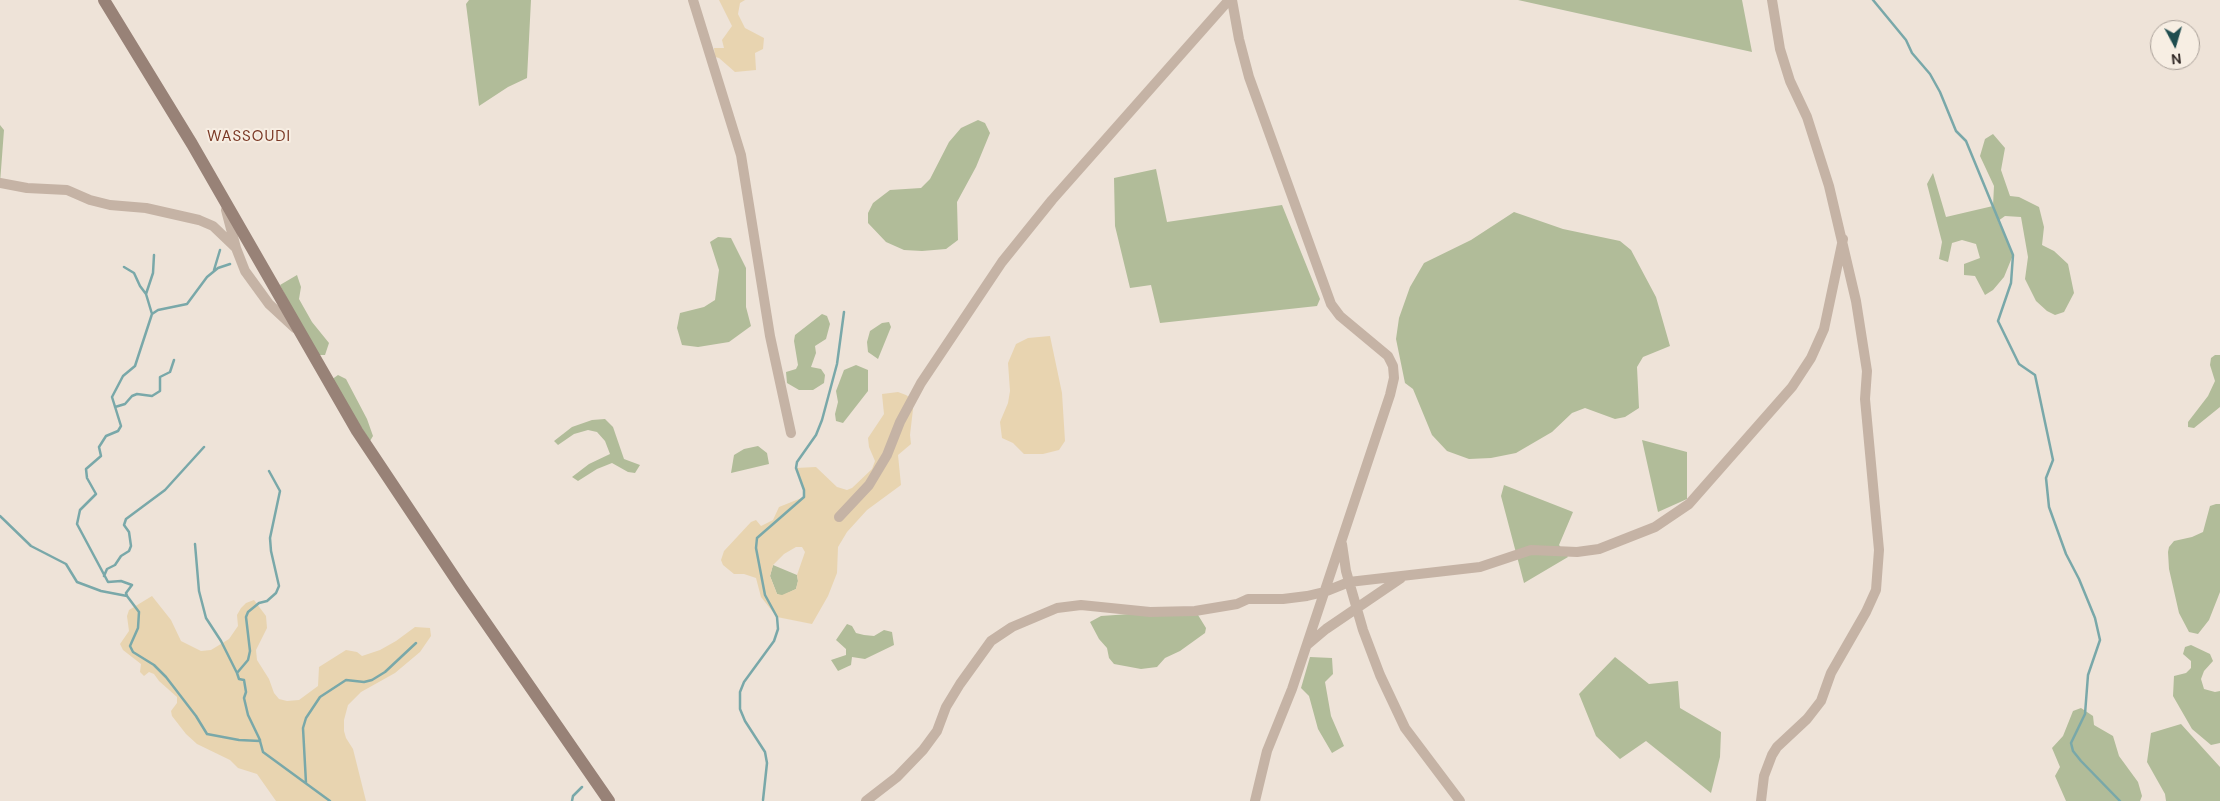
<!DOCTYPE html>
<html>
<head>
<meta charset="utf-8">
<style>
	body { margin:0 }
	#map { position:relative; width:2220px; height:801px; overflow:hidden; background:#eee3d8; font-family:"DM Sans",sans-serif }
	canvas { display:block }
	.north { position:absolute; left:2150px; top:20px; width:50px; height:50px; box-sizing:border-box; background:#f7eee3; border:1px solid #a89f97; border-radius:50%; rotate:174deg; font-size:14px; font-weight:700; line-height:20px; text-align:center; color:#322926 }
	.north::after { content:''; display:block; margin:auto; width:18px; height:22px; background:#1f4d4f; clip-path:polygon(50% 0,100% 100%,50% 72%,0 100%) }
</style>
</head>
<body>
<div id="map">
<canvas width="2220" height="801"></canvas>
<div class="north">N</div>
</div>
<script>
const ctx = document.querySelector('canvas').getContext('2d');
ctx.lineJoin = 'round';
function paint(path, color) {
  ctx.fillStyle = color;
  ctx.fill(path, 'evenodd');
}
function toPath(rows) {
  const path = new Path2D();
  for (const r of rows) {
    path.moveTo(r[0], r[1]);
    for (let i = 2; i < r.length; i += 2) path.lineTo(r[i], r[i + 1]);
  }
  return path;
}
function trace(path, color, width, dash) {
  ctx.strokeStyle = color;
  ctx.lineWidth = width;
  ctx.lineCap = dash ? 'butt' : 'round';
  ctx.setLineDash(dash || []);
  ctx.stroke(path);
}
function write(font, color, halo, rows, align = 'center') {
  ctx.font = font + ' "DM Sans",sans-serif';
  ctx.lineWidth = 4;
  ctx.setLineDash([]);
  ctx.textBaseline = 'middle';
  ctx.strokeStyle = halo;
  ctx.fillStyle = color;
  for (const [text, x, y, turn = 0] of rows) {
    ctx.save();
    ctx.translate(x, y);
    ctx.rotate((+turn || 0) * Math.PI / 180);
    ctx.textAlign = isNaN(turn) ? turn : align;
    if (halo) ctx.strokeText(text, 0, 0);
    ctx.fillText(text, 0, 0);
    ctx.restore();
  }
}
const green = toPath([
	[469,0,531,0,527,78,508,87,479,106,466,4],
	[1518,0,1742,0,1752,52],
	[978,120,985,123,990,133,976,167,957,202,958,240,946,249,922,251,904,250,886,242,868,223,868,213,873,203,890,190,921,188,930,179,949,142,961,128],
	[0,125,4,130,0,183],
	[1993,134,2005,148,2001,170,2010,196,2019,197,2039,207,2044,227,2042,245,2054,251,2068,264,2074,293,2064,312,2055,315,2047,311,2036,301,2025,279,2028,257,2021,217,2005,216,1998,221,2013,255,2004,277,1993,290,1985,295,1975,276,1964,275,1964,264,1980,258,1976,244,1962,240,1952,243,1948,262,1939,259,1942,242,1927,184,1933,173,1946,217,1993,206,1994,186,1980,156,1985,139],
	[1156,169,1167,222,1282,205,1320,299,1317,306,1160,323,1151,285,1130,288,1115,226,1114,178],
	[1514,212,1563,229,1620,241,1631,250,1656,297,1670,346,1643,357,1637,367,1639,408,1625,417,1615,419,1585,408,1572,413,1552,432,1516,453,1491,458,1469,459,1447,451,1432,435,1413,389,1405,383,1396,339,1399,318,1410,287,1424,263,1471,240],
	[718,237,731,238,746,268,746,307,751,326,729,342,698,347,682,345,677,328,680,313,704,307,715,300,719,270,710,242],
	[297,275,301,287,299,299,312,322,329,343,325,355,316,355,280,285],
	[822,314,827,316,830,324,826,339,815,346,816,353,811,367,821,369,825,375,824,383,813,390,799,390,787,383,786,372,796,369,798,365,794,341,795,335],
	[889,322,891,327,878,359,868,352,867,342,870,331,882,323],
	[2215,355,2220,355,2220,407,2194,428,2188,427,2188,422,2208,396,2215,381,2210,365,2211,358],
	[856,365,868,370,868,391,843,423,836,421,835,414,838,402,836,391,844,370],
	[338,375,346,379,367,419,373,436,370,441,331,380],
	[605,419,613,427,624,459,640,465,635,473,628,472,612,463,597,469,578,481,572,477,589,464,610,454,605,441,597,432,588,430,574,434,558,445,554,441,572,427,592,420],
	[1642,440,1687,452,1687,499,1658,512],
	[758,446,767,453,769,464,731,473,734,455,744,449],
	[1504,485,1573,512,1559,545,1568,557,1524,583,1501,496],
	[2216,504,2220,504,2220,592,2209,620,2198,634,2189,632,2179,613,2169,569,2168,552,2169,547,2174,541,2192,537,2203,532,2210,506],
	[773,565,797,575,798,581,796,589,782,596,777,594,770,576],
	[1130,614,1198,615,1206,628,1205,633,1180,651,1165,658,1157,667,1141,669,1114,664,1109,658,1107,648,1099,639,1090,622,1101,616],
	[847,624,852,626,856,633,864,635,874,636,884,630,892,632,894,645,865,659,852,657,851,665,838,671,831,660,846,655,846,649,836,640],
	[2191,645,2210,654,2213,661,2204,671,2201,679,2204,689,2215,692,2220,691,2220,743,2211,745,2192,729,2173,696,2174,676,2186,673,2191,668,2191,661,2183,654,2185,647],
	[1310,657,1332,658,1333,674,1325,682,1331,716,1344,746,1332,753,1318,729,1309,696,1301,688],
	[1615,657,1649,684,1678,681,1680,708,1721,732,1720,757,1711,793,1646,741,1620,759,1596,736,1579,694],
	[2081,708,2093,716,2094,725,2113,736,2119,756,2138,782,2142,796,2140,801,2066,801,2055,776,2060,767,2052,748,2063,736,2073,711],
	[2181,724,2220,767,2220,801,2166,801,2165,794,2147,762,2151,733]
]);
const sand = toPath([
	[719,0,745,0,740,3,738,14,745,28,764,38,763,49,755,53,756,70,735,72,719,58,715,57,714,48,724,48,722,40,732,26],
	[1050,336,1062,393,1065,441,1059,450,1043,454,1024,454,1013,443,1002,438,1000,422,1008,403,1010,391,1008,363,1016,344,1028,338],
	[898,392,906,395,913,400,913,409,910,435,911,444,898,455,901,485,867,510,847,532,838,547,837,573,828,596,812,624,777,617,761,597,756,578,744,574,734,574,723,565,721,560,724,551,751,522,756,520,761,526,773,520,779,507,804,497,804,490,796,468,816,467,837,487,847,490,852,488,872,469,875,461,869,447,868,438,884,414,882,394],
	[796,547,802,547,805,552,797,575,798,581,796,589,782,595,777,594,770,576,773,565,784,554],
	[152,596,171,620,181,641,201,651,211,650,229,639,238,626,237,615,241,608,246,603,254,600,266,616,267,628,256,650,257,660,269,679,274,693,279,699,287,701,299,700,318,686,319,667,346,650,357,652,362,656,380,650,396,641,415,627,430,628,431,636,420,652,395,673,361,692,348,705,344,720,344,731,346,738,353,749,366,801,276,801,257,774,238,768,230,760,197,744,186,734,172,716,171,711,177,703,177,697,159,681,154,674,149,672,144,676,140,672,141,664,123,650,120,644,129,631,127,616,129,610]
]);
const stream = toPath([
	[1873,0,1906,40,1912,53,1930,74,1940,92,1956,131,1966,141,2013,255,2011,283,1998,321,2019,364,2035,375,2053,460,2046,478,2049,507,2066,554,2079,579,2095,618,2100,640,2088,675,2085,714,2071,743,2073,751,2081,761,2120,801],
	[230,264,218,268,207,277,187,304,158,310,152,314,135,366,123,376,112,397,121,426,118,431,106,436,99,447,101,456,86,469,87,478,96,494,80,510,77,524,108,582,121,581,132,585,126,593,127,596,139,612,138,628,130,646,133,652,154,665,166,677,196,716,207,734,239,740,260,741,263,752,330,801],
	[124,267,134,273,140,286,146,294],
	[214,270,220,250],
	[152,314,146,294,153,273,154,255],
	[115,407,125,404,132,396,137,394,152,396,160,391,160,377,170,372,174,360],
	[0,516,31,546,66,564,77,582,101,591,127,596],
	[195,544,199,591,206,618,221,641,237,673],
	[104,576,107,569,115,565,121,556,129,551,131,546,129,532,124,525,126,519,165,490,204,447],
	[260,740,248,715,244,698,246,692,244,680,239,679,237,673,248,660,250,651,246,617,248,612,259,603,267,601,276,593,279,586,271,551,270,538,280,491,269,471],
	[306,783,303,728,306,718,320,697,346,680,364,682,372,680,385,672,416,643],
	[763,800,767,763,765,752,745,721,740,709,740,692,744,682,774,641,778,629,777,617,765,595,756,548,757,538,804,497,804,490,796,468,797,462,816,435,822,420,837,364,844,312],
	[572,801,573,796,582,787]
]);
const street = toPath([
	[693,0,741,155,770,336,791,433],
	[1232,0,1239,39,1249,77,1331,304,1340,316,1388,356,1393,366,1394,378,1390,395,1292,689,1267,751,1255,801],
	[0,183,27,188,67,190,90,200,110,205,146,208,199,220,213,226,236,248],
	[226,210,236,248,245,271,269,304,295,328],
	[839,517,869,485,887,455,900,422,921,383,1002,262,1052,200,1229,0],
	[1342,544,1346,571,1363,630,1380,675,1405,728,1460,801],
	[1307,645,1326,629,1401,578],
	[866,801,897,777,923,750,937,731,946,707,960,684,991,641,1012,627,1057,608,1081,605,1150,612,1195,611,1237,604,1248,599,1283,599,1307,596,1324,592,1349,582,1480,567,1531,550,1577,552,1599,549,1655,527,1689,504,1792,387,1811,358,1824,329,1843,239],
	[1761,801,1764,776,1772,755,1777,747,1807,719,1821,701,1831,673,1866,612,1876,590,1879,550,1865,399,1867,371,1856,301,1829,186,1807,117,1790,81,1780,49,1772,0]
]);
const secondary = toPath([
	[104,0,192,144,357,431,461,587,609,801]
]);
const quarterNames = [
	["WASSOUDI",249,137]
];
paint(green, '#b1bc99');
paint(sand, '#e8d4b0');
trace(stream, '#79a8a9', 2.5);
trace(street, '#c5b3a5', 10);
trace(secondary, '#988277', 12);
ctx.letterSpacing = '1px';
write('15px', '#7a3825', '#f7eee3', quarterNames);
ctx.letterSpacing = '0px';
</script>
</body>
</html>
